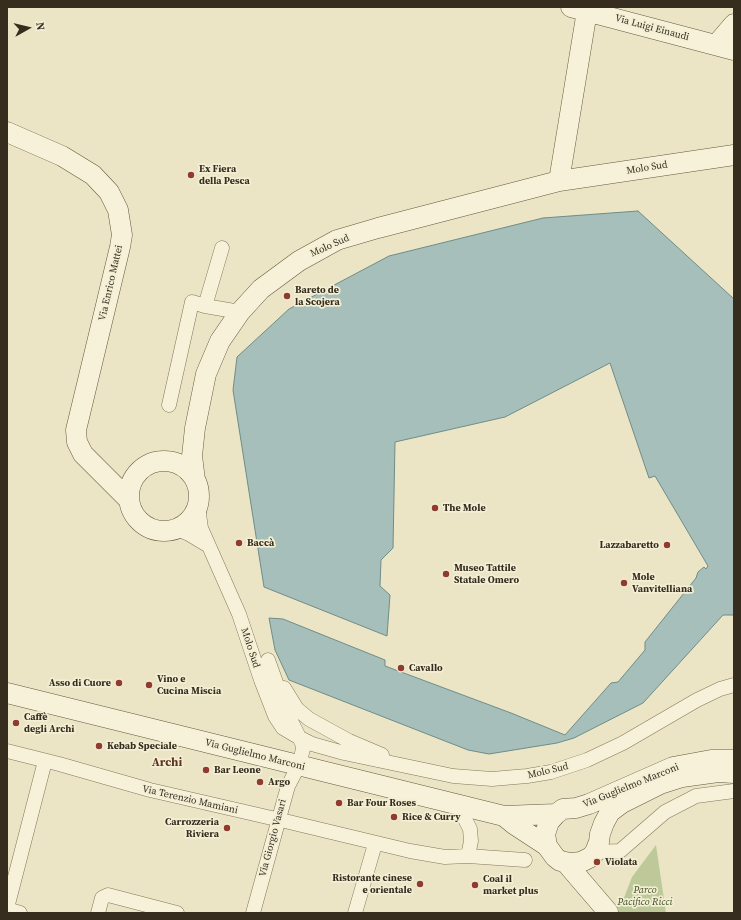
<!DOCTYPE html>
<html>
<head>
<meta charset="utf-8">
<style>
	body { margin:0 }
	#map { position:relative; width:741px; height:920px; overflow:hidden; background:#ebe4c5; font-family:"Source Serif 4",serif }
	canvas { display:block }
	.frame { position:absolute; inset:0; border:8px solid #362d1f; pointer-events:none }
	.north { position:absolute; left:8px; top:8px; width:40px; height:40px; -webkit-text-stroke:3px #f3eed4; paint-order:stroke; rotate:82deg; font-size:11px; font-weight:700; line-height:16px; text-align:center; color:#362d1f }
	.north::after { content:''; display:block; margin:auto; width:14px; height:18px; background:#362d1f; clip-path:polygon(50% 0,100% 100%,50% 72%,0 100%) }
</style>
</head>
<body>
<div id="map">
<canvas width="741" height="920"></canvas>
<div class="frame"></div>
<div class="north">N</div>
</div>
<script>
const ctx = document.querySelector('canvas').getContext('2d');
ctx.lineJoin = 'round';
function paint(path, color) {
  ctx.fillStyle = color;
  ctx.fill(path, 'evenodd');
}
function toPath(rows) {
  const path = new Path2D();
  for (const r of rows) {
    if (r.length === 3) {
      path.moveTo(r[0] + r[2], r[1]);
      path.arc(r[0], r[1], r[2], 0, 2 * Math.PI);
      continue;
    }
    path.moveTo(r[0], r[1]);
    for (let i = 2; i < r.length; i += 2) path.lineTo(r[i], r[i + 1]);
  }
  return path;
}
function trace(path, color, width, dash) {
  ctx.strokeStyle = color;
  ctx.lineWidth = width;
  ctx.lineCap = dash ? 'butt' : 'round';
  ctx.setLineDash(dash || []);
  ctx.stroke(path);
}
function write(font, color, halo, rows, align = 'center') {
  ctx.font = font + ' "Source Serif 4",serif';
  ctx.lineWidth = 3.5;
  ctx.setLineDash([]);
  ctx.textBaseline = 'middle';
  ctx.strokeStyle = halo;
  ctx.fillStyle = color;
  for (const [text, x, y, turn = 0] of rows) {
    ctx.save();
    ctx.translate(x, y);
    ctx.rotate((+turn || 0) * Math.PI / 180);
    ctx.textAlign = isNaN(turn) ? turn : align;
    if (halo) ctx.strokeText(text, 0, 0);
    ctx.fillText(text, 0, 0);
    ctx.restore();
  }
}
const green = toPath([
	[656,845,666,913,607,913,622,903,632,877]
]);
const water = toPath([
	[638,211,734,299,734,615,723,615,643,703,574,738,557,743,489,754,468,750,289,680,275,650,269,618,283,619,385,660,385,666,511,713,565,735,611,683,618,682,645,650,645,642,696,578,698,572,704,567,706,569,708,566,655,476,649,478,610,363,505,417,395,442,393,548,381,560,380,586,390,595,387,636,264,587,233,390,237,357,289,309,389,256,543,218,638,211]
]);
const street = toPath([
	[222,248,205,306,240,312],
	[169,405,192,302,205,306],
	[198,507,201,528,239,614,261,680,275,716,283,728,300,738,312,744,344,753,453,776,492,779,527,776,551,772,587,760,623,743,697,700,720,689,734,685],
	[177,529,189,534,209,546],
	[284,688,297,709,309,719,349,741,382,755],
	[7,751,59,764,150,790,289,822,410,851,445,857,468,856,525,860],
	[458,805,470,829,471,841,468,856],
	[595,852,620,851,665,812,696,796,734,791],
	[7,908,45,761],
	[7,909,20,913],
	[98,913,102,898,108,895,177,913],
	[253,913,288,786,299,765,303,749,302,743,287,713,268,660],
	[355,913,375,844]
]);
const secondary = toPath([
	[571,7,734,50],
	[716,45,734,24],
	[7,132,62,156,93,175,109,192,118,210,122,235,120,247,76,430,77,442,83,454,129,500],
	[559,181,587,11],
	[164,496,35],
	[195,480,192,456,195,428,206,374,220,341,240,312,261,289,299,261,337,240,378,228,559,181,734,155],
	[7,693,504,816,556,814],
	[734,760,711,760,673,767,589,804,576,808,563,809,556,814,549,822,545,834,547,846,555,857,560,861,571,863,581,862,591,857,595,852,599,842,600,834,604,823,610,812,622,803,660,784,682,777,718,772,734,773],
	[504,816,515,825,547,846],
	[566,863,608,912]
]);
const markers = [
	[191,175,4,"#903b30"],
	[287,296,4,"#903b30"],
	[435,508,4,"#903b30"],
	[239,543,4,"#903b30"],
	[667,545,4,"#903b30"],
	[446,574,4,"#903b30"],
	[624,583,4,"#903b30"],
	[401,668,4,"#903b30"],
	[119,683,4,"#903b30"],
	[149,685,4,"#903b30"],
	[16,723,4,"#903b30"],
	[99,746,4,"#903b30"],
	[206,770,4,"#903b30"],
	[260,782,4,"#903b30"],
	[339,803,4,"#903b30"],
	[394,817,4,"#903b30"],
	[227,828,4,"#903b30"],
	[597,862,4,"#903b30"],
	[420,884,4,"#903b30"],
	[475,885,4,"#903b30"]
];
const streetNames = [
	["Via Luigi Einaudi",652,28,15],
	["Molo Sud",647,168,-9],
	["Molo Sud",330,246,-24],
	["Via Enrico Mattei",111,283,-77],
	["Molo Sud",250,648,72],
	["Via Guglielmo Marconi",255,755,14],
	["Molo Sud",548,771,-13],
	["Via Guglielmo Marconi",631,786,-22],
	["Via Terenzio Mamiani",190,800,13],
	["Via Giorgio Vasari",273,838,-75]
];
const poiNames = [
	["Ex Fiera",199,169],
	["della Pesca",199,181],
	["Bareto de",295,290],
	["la Scojera",295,302],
	["The Mole",443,508],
	["Baccà",247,543],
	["Lazzabaretto",659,545,"right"],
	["Museo Tattile",454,568],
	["Statale Omero",454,580],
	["Mole",632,577],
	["Vanvitelliana",632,589],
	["Cavallo",409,668],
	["Vino e",157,679],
	["Cucina Miscia",157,691],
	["Asso di Cuore",111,683,"right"],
	["Caffè",24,717],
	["degli Archi",24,729],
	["Kebab Speciale",107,746],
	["Bar Leone",214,770],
	["Argo",268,782],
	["Bar Four Roses",347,803],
	["Rice & Curry",402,817],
	["Carrozzeria",219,822,"right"],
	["Riviera",219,834,"right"],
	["Violata",605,862],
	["Ristorante cinese",412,878,"right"],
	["e orientale",412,890,"right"],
	["Coal il",483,879],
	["market plus",483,891]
];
const parkNames = [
	["Parco",645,890],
	["Pacifico Ricci",645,902]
];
const quarterNames = [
	["Archi",167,763]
];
paint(green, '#bec999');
paint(water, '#a6bfba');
trace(water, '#6e8c88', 1);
trace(street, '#85775c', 15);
trace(secondary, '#67583f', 21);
trace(street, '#f6f1d8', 14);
trace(secondary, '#f6f1d8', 20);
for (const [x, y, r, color] of markers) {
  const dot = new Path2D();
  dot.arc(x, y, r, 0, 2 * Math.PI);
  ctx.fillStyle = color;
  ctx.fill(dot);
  trace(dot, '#f3eed4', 1.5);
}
write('10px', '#362d1f', '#f3eed4', streetNames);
write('bold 10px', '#362d1f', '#f3eed4', poiNames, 'left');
write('italic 10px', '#425127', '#f3eed4', parkNames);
write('bold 12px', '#603621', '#f3eed4', quarterNames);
</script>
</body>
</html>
